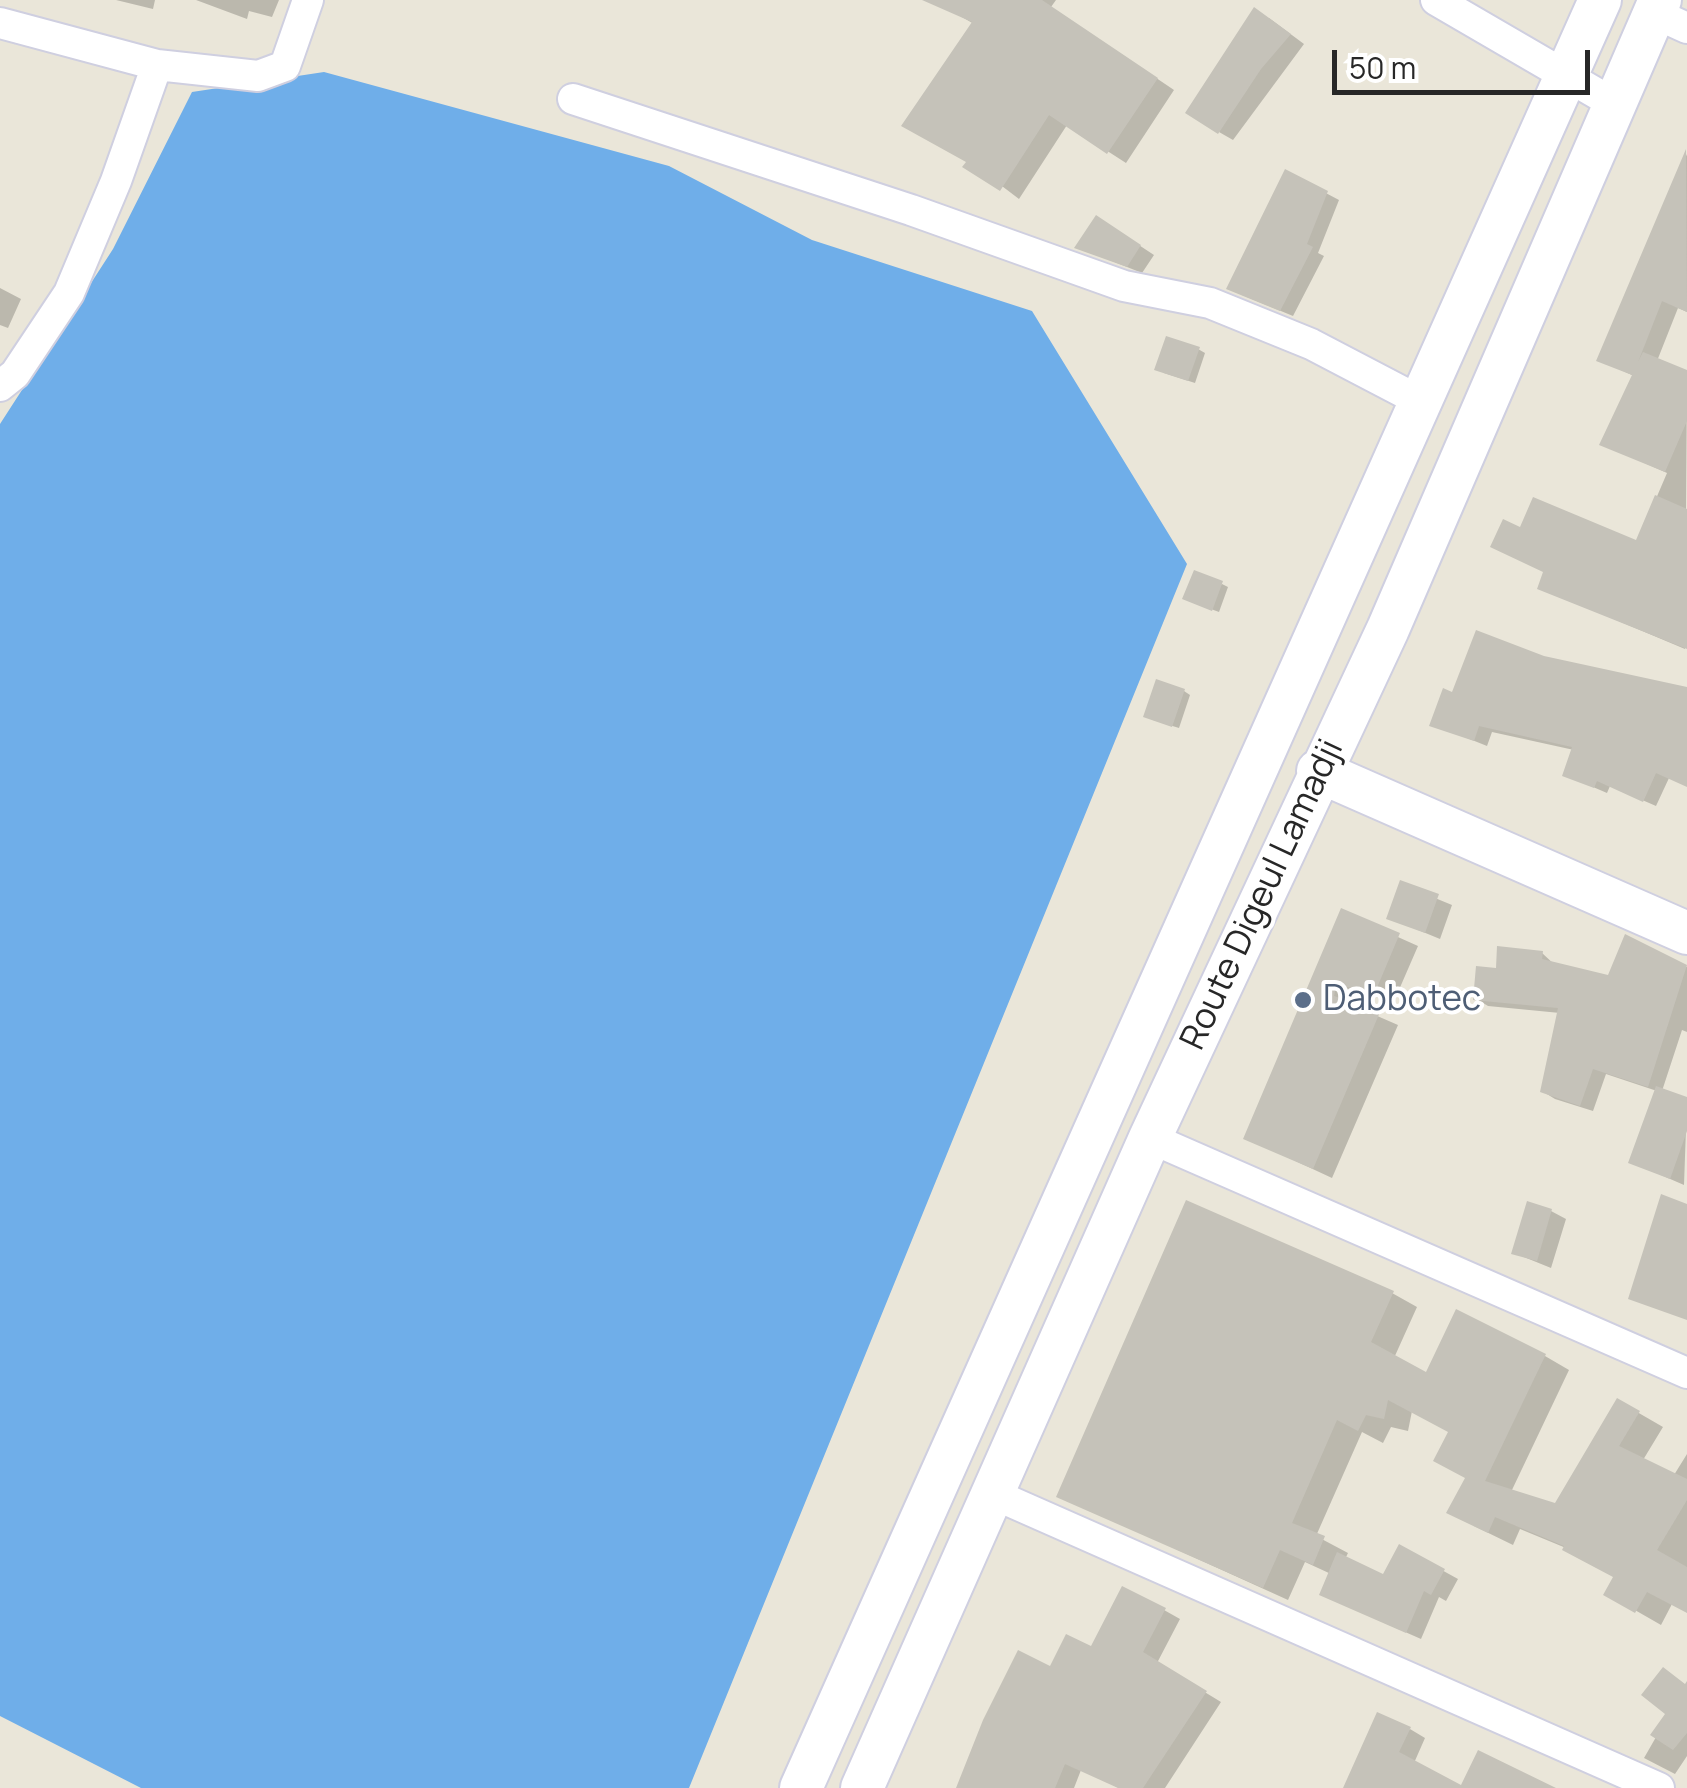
<!DOCTYPE html>
<html>
<head>
<meta charset="utf-8">
<style>
	body { margin:0 }
	#map { position:relative; width:1687px; height:1788px; overflow:hidden; background:#eae6d9; font-family:Manrope,sans-serif }
	canvas { display:block }
	.scale { position:absolute; left:1332px; top:50px; width:258px; height:45px; box-sizing:border-box; border:5px solid #272727; border-top:0; padding-left:12px; font-size:30px; line-height:35px; white-space:nowrap; color:#272727; -webkit-text-stroke:8px #fff; paint-order:stroke }
</style>
</head>
<body>
<div id="map">
<canvas width="1687" height="1788"></canvas>
<div class="scale">50 m</div>
</div>
<script>
const ctx = document.querySelector('canvas').getContext('2d');
ctx.lineJoin = 'round';
function paint(path, color) {
  ctx.fillStyle = color;
  ctx.fill(path, 'evenodd');
}
function toPath(rows) {
  const path = new Path2D();
  for (const r of rows) {
    path.moveTo(r[0], r[1]);
    for (let i = 2; i < r.length; i += 2) path.lineTo(r[i], r[i + 1]);
  }
  return path;
}
function trace(path, color, width, dash) {
  ctx.strokeStyle = color;
  ctx.lineWidth = width;
  ctx.lineCap = dash ? 'butt' : 'round';
  ctx.setLineDash(dash || []);
  ctx.stroke(path);
}
function write(font, color, halo, rows, align = 'center') {
  ctx.font = font + ' Manrope,sans-serif';
  ctx.lineWidth = 8;
  ctx.setLineDash([]);
  ctx.textBaseline = 'middle';
  ctx.strokeStyle = halo;
  ctx.fillStyle = color;
  for (const [text, x, y, turn = 0] of rows) {
    ctx.save();
    ctx.translate(x, y);
    ctx.rotate((+turn || 0) * Math.PI / 180);
    ctx.textAlign = isNaN(turn) ? turn : align;
    if (halo) ctx.strokeText(text, 0, 0);
    ctx.fillText(text, 0, 0);
    ctx.restore();
  }
}
const water = toPath([
	[324,72,669,166,812,240,1032,311,1187,564,689,1788,141,1788,0,1716,0,424,113,249,192,92]
]);
const shadow = toPath([
	[116,0,155,0,153,9],
	[196,0,279,0,272,17,249,11,247,19],
	[960,0,1056,0,1051,7,1174,90,1126,163,1067,125,1019,199,969,161,974,24,955,13],
	[1269,18,1304,44,1233,140,1219,132],
	[1687,154,1687,312,1678,308,1657,361,1687,373,1685,649,1540,588,1546,573,1521,530,1637,543,1667,473,1602,444,1634,376,1599,360],
	[1286,172,1339,200,1318,253,1324,256,1293,316,1242,295],
	[1110,226,1154,255,1142,273,1077,247],
	[0,288,21,299,8,328,0,325],
	[1198,349,1205,353,1195,383,1164,373],
	[1222,584,1228,587,1219,612,1192,602],
	[1184,691,1190,695,1179,728,1153,720],
	[1687,709,1687,786,1669,778,1656,806,1610,786,1607,793,1565,775,1574,750,1492,732,1487,746,1432,724],
	[1401,884,1452,905,1440,939,1389,918],
	[1342,912,1418,946,1395,999,1355,995,1352,1005,1398,1025,1332,1178,1246,1138],
	[1626,938,1687,967,1687,1032,1682,1030,1662,1091,1687,1100,1684,1185,1631,1162,1657,1091,1606,1074,1593,1111,1555,1099,1542,1091,1560,1013,1488,1006,1475,998,1498,971,1542,953,1555,965,1610,978],
	[1551,1211,1566,1219,1551,1268,1514,1253],
	[1392,1293,1417,1307,1394,1358,1427,1376,1545,1356,1569,1370,1511,1492,1556,1506,1618,1401,1663,1427,1643,1460,1674,1475,1687,1454,1687,1612,1672,1604,1661,1625,1607,1594,1616,1577,1566,1548,1520,1529,1513,1545,1474,1526,1468,1478,1451,1432,1412,1411,1408,1431,1391,1427,1383,1443,1362,1432,1316,1536,1348,1553,1345,1559,1384,1578,1400,1547,1458,1579,1446,1601,1439,1597,1421,1639,1337,1602,1331,1574,1305,1562,1288,1600,1059,1496],
	[1164,1610,1180,1619,1157,1663,1221,1702,1165,1788,1119,1788,1081,1770,1074,1788,958,1788,1051,1669],
	[1687,1683,1687,1756,1675,1774,1644,1758],
	[1410,1729,1425,1738,1414,1763,1462,1788,1345,1788]
]);
const building = toPath([
	[922,0,1042,0,1158,78,1107,154,1049,115,1000,191,962,167,966,162,901,126,972,22],
	[1254,7,1291,34,1261,69,1218,134,1185,113],
	[1686,149,1687,312,1662,301,1638,362,1643,352,1687,370,1687,421,1665,472,1599,445,1632,375,1596,361],
	[1285,169,1328,191,1307,244,1313,247,1280,311,1226,289],
	[1096,215,1141,245,1127,267,1074,248],
	[1166,336,1200,347,1188,381,1154,370],
	[1655,495,1687,509,1687,649,1537,589,1543,572,1490,547,1503,519,1520,527,1533,497,1636,540],
	[1194,570,1223,581,1212,611,1182,599],
	[1476,630,1544,656,1687,687,1687,787,1656,773,1643,802,1597,781,1594,788,1562,776,1572,747,1479,726,1474,741,1429,726,1443,688,1452,692],
	[1156,679,1185,689,1172,727,1143,717],
	[1400,880,1439,894,1425,933,1386,919],
	[1341,908,1400,933,1376,990,1336,986,1334,996,1380,1012,1313,1169,1243,1139],
	[1625,934,1687,965,1648,1087,1593,1069,1580,1106,1540,1092,1558,1008,1473,1000,1476,966,1496,968,1497,946,1543,951,1542,959,1608,975],
	[1656,1086,1687,1097,1687,1131,1670,1179,1628,1163],
	[1661,1194,1687,1204,1687,1320,1628,1299],
	[1186,1200,1394,1291,1371,1342,1426,1372,1456,1309,1546,1354,1485,1481,1555,1503,1617,1398,1640,1411,1619,1446,1687,1479,1687,1500,1657,1550,1687,1567,1687,1613,1647,1592,1635,1613,1603,1595,1613,1577,1562,1550,1564,1546,1495,1517,1488,1533,1446,1513,1465,1478,1433,1461,1448,1432,1388,1400,1384,1419,1366,1415,1358,1431,1337,1420,1292,1523,1325,1536,1313,1565,1280,1550,1263,1588,1056,1497],
	[1527,1201,1552,1209,1537,1261,1511,1254],
	[1399,1544,1445,1569,1431,1595,1424,1591,1406,1633,1319,1595,1337,1552,1383,1574],
	[1122,1586,1166,1608,1143,1652,1207,1691,1143,1788,1118,1788,1065,1764,1055,1788,956,1788,983,1720,1018,1650,1050,1666,1066,1634,1091,1646],
	[1663,1667,1685,1684,1687,1681,1687,1733,1673,1750,1650,1735,1665,1714,1641,1695],
	[1377,1712,1411,1727,1399,1752,1461,1785,1478,1750,1556,1788,1343,1788]
]);
const street = toPath([
	[1436,0,1613,103],
	[1654,13,1687,28],
	[0,23,157,65,258,76,285,66,308,0],
	[573,99,911,210,1124,286,1210,303,1311,344,1420,401],
	[0,386,15,374,69,293,116,181,157,65],
	[1150,1138,1687,1373],
	[991,1493,1659,1788]
]);
const secondary = toPath([
	[1318,771,1687,933],
	[801,1788,1600,0],
	[862,1788,1150,1138,1388,629,1660,0]
]);
const markers = [
	[1303,1000,10,"#5c6f8a"]
];
const streetNames = [
	["Route Digeul Lamadji",1263,895,-65]
];
const serviceNames = [
	["Dabbotec",1323,1000]
];
paint(water, '#6faee9');
paint(shadow, '#0003');
paint(building, '#c5c2b9');
trace(street, '#cfcfe0', 34);
trace(secondary, '#cfcfe0', 46);
trace(street, '#fff', 30);
trace(secondary, '#fff', 42);
for (const [x, y, r, color] of markers) {
  const dot = new Path2D();
  dot.arc(x, y, r, 0, 2 * Math.PI);
  ctx.fillStyle = color;
  ctx.fill(dot);
  trace(dot, '#fff', 4);
}
write('35px', '#272727', '#fff', streetNames);
write('35px', '#4e5e75', '#fff', serviceNames, 'left');
</script>
</body>
</html>
